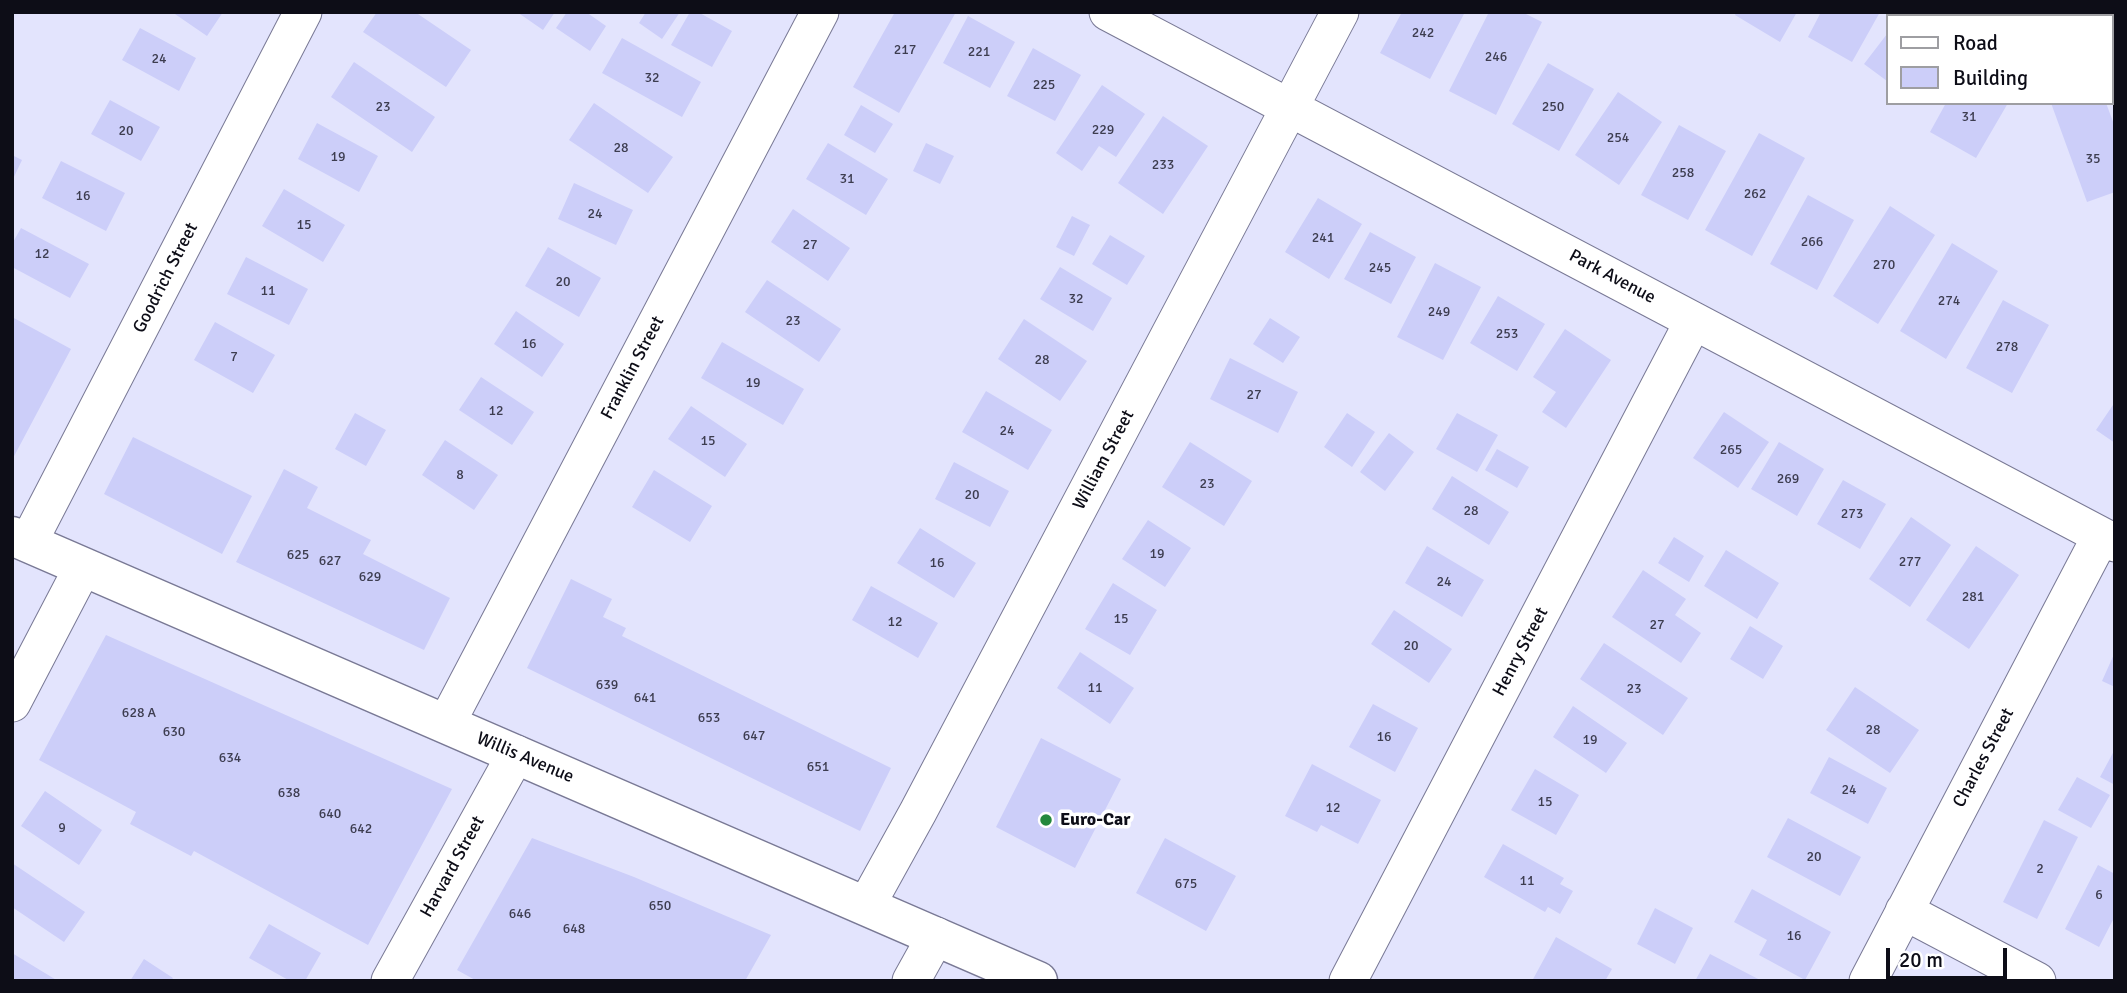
<!DOCTYPE html>
<html>
<head>
<meta charset="utf-8">
<style>
	body { margin:0 }
	#map { position:relative; width:2127px; height:993px; overflow:hidden; background:#e3e4fd; font-family:Signika,sans-serif }
	canvas { display:block }
	.frame { position:absolute; inset:0; border:14px solid #0d0d17; pointer-events:none }
	.legend { position:absolute; left:1886px; top:14px; width:228px; height:91px; box-sizing:border-box; background:#fff; border:2px solid #9e9ea2; margin:0; padding:9px 12px; list-style:none; font-size:21px; color:#0d0d17 }
	.legend li { display:flex; align-items:center; gap:14px; height:35px }
	.legend b { width:35px; border:2px solid #9e9ea2 }
	.scale { position:absolute; left:1886px; top:948px; width:121px; height:32px; box-sizing:border-box; border:4px solid #0d0d17; border-top:0; padding-left:9px; font-size:21px; line-height:24px; white-space:nowrap; color:#0d0d17; -webkit-text-stroke:5px #fff; paint-order:stroke }
</style>
</head>
<body>
<div id="map">
<canvas width="2127" height="993"></canvas>
<div class="frame"></div>
<ul class="legend">
<li><b style="height:9px;background:#fff"></b>Road</li>
<li><b style="height:19px;background:#cccef9"></b>Building</li>
</ul>
<div class="scale">20 m</div>
</div>
<script>
const ctx = document.querySelector('canvas').getContext('2d');
ctx.lineJoin = 'round';
function paint(path, color) {
  ctx.fillStyle = color;
  ctx.fill(path, 'evenodd');
}
function toPath(rows) {
  const path = new Path2D();
  for (const r of rows) {
    path.moveTo(r[0], r[1]);
    for (let i = 2; i < r.length; i += 2) path.lineTo(r[i], r[i + 1]);
  }
  return path;
}
function trace(path, color, width, dash) {
  ctx.strokeStyle = color;
  ctx.lineWidth = width;
  ctx.lineCap = dash ? 'butt' : 'round';
  ctx.setLineDash(dash || []);
  ctx.stroke(path);
}
function write(font, color, halo, rows, align = 'center') {
  ctx.font = font + ' Signika,sans-serif';
  ctx.lineWidth = 7;
  ctx.setLineDash([]);
  ctx.textBaseline = 'middle';
  ctx.strokeStyle = halo;
  ctx.fillStyle = color;
  for (const [text, x, y, turn = 0] of rows) {
    ctx.save();
    ctx.translate(x, y);
    ctx.rotate((+turn || 0) * Math.PI / 180);
    ctx.textAlign = isNaN(turn) ? turn : align;
    if (halo) ctx.strokeText(text, 0, 0);
    ctx.fillText(text, 0, 0);
    ctx.restore();
  }
}
const building = toPath([
	[172,12,223,12,207,36],
	[377,12,415,12,471,50,446,87,363,32],
	[517,12,555,12,543,30],
	[567,12,586,12,606,26,590,51,556,28],
	[646,12,680,12,662,39,639,23],
	[690,12,698,12,732,31,712,67,671,45],
	[895,12,956,12,899,113,853,87],
	[1402,12,1465,12,1430,79,1380,53],
	[1489,12,1522,12,1542,22,1496,115,1449,91],
	[1736,12,1797,12,1780,42,1735,15],
	[1821,12,1880,12,1852,62,1808,37],
	[968,16,1015,42,990,88,943,63],
	[140,28,196,58,179,91,122,60],
	[1887,34,1887,81,1864,64],
	[622,38,701,82,682,117,602,73],
	[1033,48,1081,75,1055,121,1007,96],
	[354,62,435,117,412,152,331,97],
	[1548,63,1594,89,1559,151,1512,124],
	[1102,85,1145,114,1116,157,1099,146,1082,171,1056,153],
	[1618,92,1662,122,1619,185,1575,155],
	[110,100,160,127,141,161,91,134],
	[594,103,673,157,648,193,569,140],
	[1946,103,2008,103,1976,158,1930,132],
	[2051,103,2106,103,2115,127,2115,192,2087,202],
	[861,105,893,124,875,153,844,135],
	[1163,116,1208,146,1163,214,1118,183],
	[317,123,378,156,359,192,298,159],
	[1679,125,1726,151,1688,220,1641,195],
	[1759,133,1805,158,1752,256,1705,230],
	[828,143,888,179,866,215,806,179],
	[926,143,954,156,940,184,913,171],
	[12,155,22,160,12,181],
	[61,161,125,193,106,231,42,198],
	[574,183,633,210,616,245,558,219],
	[284,189,345,225,323,262,262,226],
	[1808,195,1854,220,1817,290,1770,264],
	[1318,198,1362,224,1329,279,1285,252],
	[1890,206,1935,235,1878,324,1833,296],
	[793,209,850,248,828,281,771,242],
	[1072,216,1090,225,1074,256,1056,247],
	[21,228,89,264,70,298,12,267,12,244],
	[1370,232,1416,257,1391,304,1344,279],
	[1110,235,1145,256,1127,285,1092,264],
	[1952,243,1998,271,1946,359,1900,331],
	[548,247,601,278,579,317,525,286],
	[246,257,308,289,289,325,227,294],
	[1435,263,1481,287,1443,360,1397,337],
	[1060,267,1112,298,1093,331,1040,299],
	[767,280,841,329,819,362,745,312],
	[1498,296,1545,324,1517,371,1470,343],
	[2003,300,2049,325,2012,393,1966,368],
	[516,311,564,344,542,377,494,344],
	[12,317,71,349,12,460],
	[1270,318,1300,337,1283,363,1253,344],
	[1024,319,1087,361,1060,401,998,359],
	[215,322,275,355,253,393,194,360],
	[1565,329,1611,360,1566,428,1542,412,1556,392,1533,377],
	[722,342,804,389,783,425,701,378],
	[1230,358,1298,392,1278,433,1210,399],
	[481,377,534,412,512,445,459,410],
	[986,391,1052,430,1028,470,962,432],
	[2115,402,2115,443,2096,430],
	[691,406,747,444,725,477,668,439],
	[1724,412,1769,442,1738,488,1693,458],
	[355,413,386,430,366,466,335,449],
	[1347,413,1375,432,1352,467,1324,447],
	[1457,413,1498,435,1477,472,1436,449],
	[1389,433,1414,452,1385,491,1360,472],
	[133,437,252,496,222,554,104,494],
	[445,440,498,475,474,510,422,475],
	[1190,442,1252,481,1224,526,1162,487],
	[1779,442,1824,469,1797,516,1751,489],
	[1497,449,1529,467,1517,488,1485,470],
	[954,462,1009,491,990,527,935,499],
	[284,469,318,487,307,508,371,540,363,554,450,598,424,650,236,562],
	[654,470,712,506,690,542,632,507],
	[1452,476,1509,512,1489,545,1432,509],
	[1843,480,1886,504,1860,549,1817,524],
	[1911,517,1951,545,1910,607,1869,579],
	[1148,520,1191,548,1165,587,1122,559],
	[920,528,976,563,954,598,897,563],
	[1674,537,1704,556,1689,582,1658,563],
	[1427,546,1484,580,1462,617,1405,583],
	[1976,546,2019,575,1969,649,1926,620],
	[1726,550,1779,583,1757,619,1704,586],
	[1643,570,1686,599,1675,615,1701,633,1681,663,1612,617],
	[571,579,612,599,603,617,626,628,622,636,891,768,860,831,527,668],
	[1113,583,1157,610,1130,655,1085,629],
	[871,586,938,623,918,658,852,620],
	[1394,610,1452,649,1429,683,1371,644],
	[1750,626,1783,646,1763,679,1730,659],
	[106,635,452,789,368,945,194,851,191,856,130,824,136,812,39,760],
	[1604,643,1688,698,1663,735,1580,679],
	[1080,652,1134,688,1110,724,1057,688],
	[2115,652,2115,687,2102,681],
	[1855,687,1919,730,1890,773,1826,730],
	[1373,704,1418,728,1395,772,1349,747],
	[1573,706,1627,743,1606,773,1553,737],
	[1041,738,1121,779,1075,868,996,827],
	[2115,749,2115,785,2100,777],
	[1829,757,1887,788,1868,824,1810,793],
	[1312,764,1381,800,1358,844,1321,825,1317,832,1285,816],
	[1535,769,1579,795,1556,835,1511,810],
	[2077,777,2110,795,2091,828,2058,810],
	[45,791,102,830,79,865,21,826],
	[1788,818,1861,857,1840,896,1767,857],
	[2044,820,2078,837,2037,919,2003,902],
	[532,838,634,877,771,935,745,981,477,981,457,970],
	[1165,838,1236,876,1206,931,1136,893],
	[1503,844,1564,878,1560,884,1573,891,1560,914,1548,907,1545,912,1484,877],
	[12,863,85,912,64,942,12,907],
	[2098,865,2115,874,2115,916,2099,947,2065,929],
	[1752,889,1831,932,1805,980,1759,955,1767,940,1734,922],
	[1655,908,1693,928,1675,964,1637,944],
	[269,924,321,953,305,981,290,981,249,958],
	[1556,937,1612,969,1605,981,1532,981],
	[12,953,58,981,12,981],
	[1710,954,1762,981,1695,981],
	[144,959,173,978,171,981,130,981]
]);
const street = toPath([
	[1108,12,2115,543],
	[28,543,303,12],
	[12,703,83,567],
	[446,724,820,12],
	[866,906,918,812,1340,12],
	[1904,911,2037,981],
	[390,981,516,754],
	[911,981,936,936],
	[1348,981,1693,322],
	[1868,981,2101,536]
]);
const secondary = toPath([
	[12,536,1038,981]
]);
const markers = [
	[1046,820,7,"#23883d"]
];
const numberNames = [
	["242",1423,33],
	["217",905,50],
	["221",979,52],
	["246",1496,57],
	["24",159,59],
	["32",652,78],
	["225",1044,85],
	["23",383,107],
	["250",1553,107],
	["31",1969,117],
	["229",1103,130],
	["20",126,131],
	["254",1618,138],
	["28",621,148],
	["19",338,157],
	["35",2093,159],
	["233",1163,165],
	["258",1683,173],
	["31",847,179],
	["262",1755,194],
	["16",83,196],
	["24",595,214],
	["15",304,225],
	["241",1323,238],
	["266",1812,242],
	["27",810,245],
	["12",42,254],
	["270",1884,265],
	["245",1380,268],
	["20",563,282],
	["11",268,291],
	["32",1076,299],
	["274",1949,301],
	["249",1439,312],
	["23",793,321],
	["253",1507,334],
	["16",529,344],
	["278",2007,347],
	["7",234,357],
	["28",1042,360],
	["19",753,383],
	["27",1254,395],
	["12",496,411],
	["24",1007,431],
	["15",708,441],
	["265",1731,450],
	["8",460,475],
	["269",1788,479],
	["23",1207,484],
	["20",972,495],
	["28",1471,511],
	["273",1852,514],
	["19",1157,554],
	["625",298,555],
	["627",330,561],
	["277",1910,562],
	["16",937,563],
	["629",370,577],
	["24",1444,582],
	["281",1973,597],
	["15",1121,619],
	["12",895,622],
	["27",1657,625],
	["20",1411,646],
	["639",607,685],
	["11",1095,688],
	["23",1634,689],
	["641",645,698],
	["628 A",139,713],
	["653",709,718],
	["28",1873,730],
	["630",174,732],
	["647",754,736],
	["16",1384,737],
	["19",1590,740],
	["634",230,758],
	["651",818,767],
	["24",1849,790],
	["638",289,793],
	["15",1545,802],
	["12",1333,808],
	["640",330,814],
	["9",62,828],
	["642",361,829],
	["20",1814,857],
	["2",2040,869],
	["11",1527,881],
	["675",1186,884],
	["6",2099,895],
	["650",660,906],
	["646",520,914],
	["648",574,929],
	["16",1794,936]
];
const streetNames = [
	["Park Avenue",1612,277,28],
	["Goodrich Street",166,278,-63],
	["Franklin Street",633,368,-62],
	["William Street",1104,460,-62],
	["Henry Street",1521,652,-62],
	["Willis Avenue",525,758,23],
	["Charles Street",1984,758,-62],
	["Harvard Street",453,867,-61]
];
const poiNames = [
	["Euro-Car",1060,820]
];
paint(building, '#cccef9');
trace(street, '#797995', 39);
trace(secondary, '#797995', 41);
trace(street, '#fff', 37);
trace(secondary, '#fff', 38);
for (const [x, y, r, color] of markers) {
  const dot = new Path2D();
  dot.arc(x, y, r, 0, 2 * Math.PI);
  ctx.fillStyle = color;
  ctx.fill(dot);
  trace(dot, '#fff', 2.5);
}
write('14px', '#3d3d50', null, numberNames);
write('18px', '#0d0d17', '#fff', streetNames);
write('bold 18px', '#0d0d17', '#fff', poiNames, 'left');
</script>
</body>
</html>
